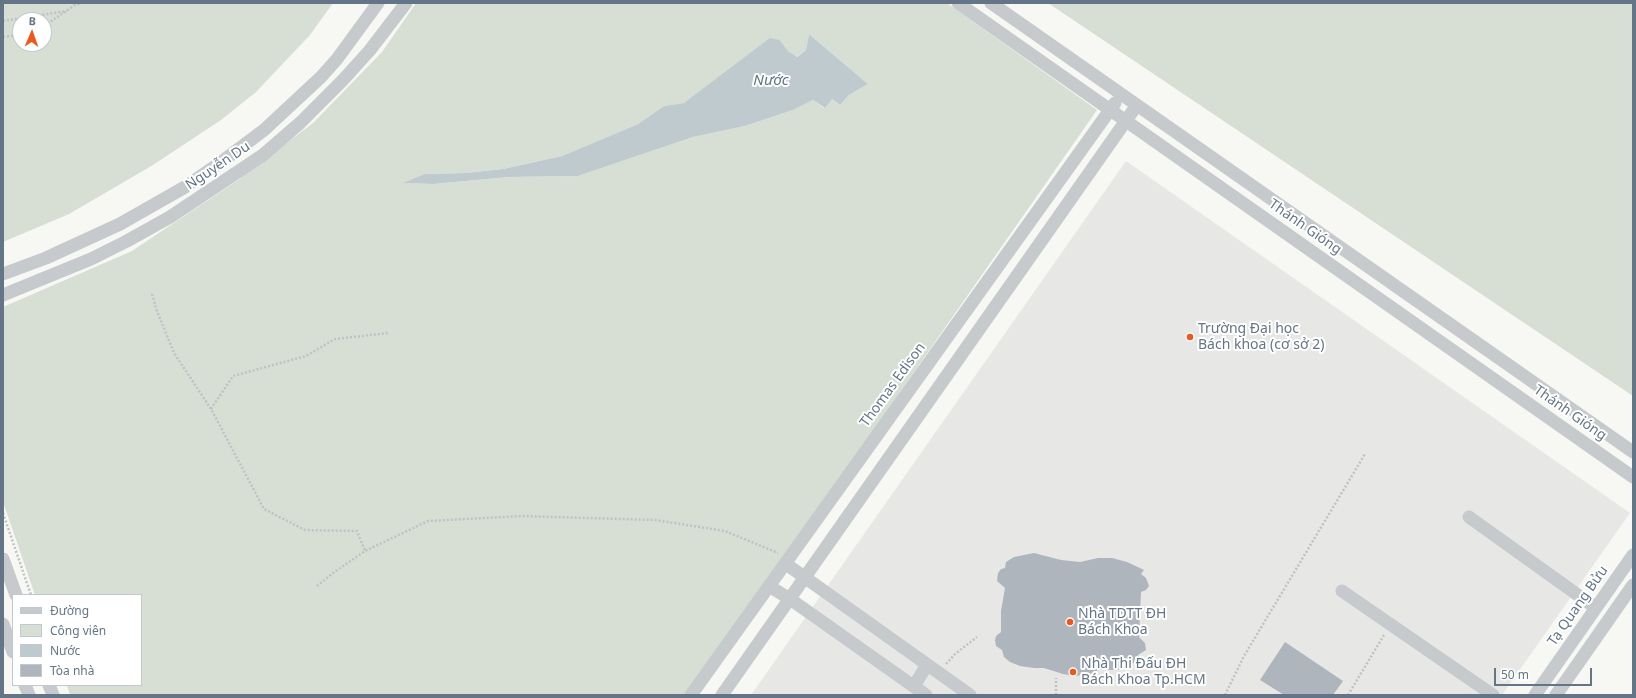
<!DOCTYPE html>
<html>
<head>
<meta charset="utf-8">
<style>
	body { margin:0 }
	#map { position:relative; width:1636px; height:698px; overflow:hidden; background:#f7f7f3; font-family:"Noto Sans",sans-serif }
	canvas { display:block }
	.frame { position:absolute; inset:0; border:4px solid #637587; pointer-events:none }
	.legend { position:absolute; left:12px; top:594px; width:130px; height:92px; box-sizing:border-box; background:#fff; border:1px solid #c1c8cf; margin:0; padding:5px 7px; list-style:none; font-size:12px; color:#637587 }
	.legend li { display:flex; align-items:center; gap:8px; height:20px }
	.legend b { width:20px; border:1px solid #c1c8cf }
	.north { position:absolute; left:12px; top:12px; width:40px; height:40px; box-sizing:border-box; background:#fff; border:1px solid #c1c8cf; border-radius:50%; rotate:2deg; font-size:11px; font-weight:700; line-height:16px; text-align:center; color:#637587 }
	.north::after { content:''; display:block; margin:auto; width:14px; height:18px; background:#f15719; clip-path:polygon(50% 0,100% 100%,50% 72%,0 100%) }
	.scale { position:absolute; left:1494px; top:668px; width:98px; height:18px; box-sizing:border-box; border:2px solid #637587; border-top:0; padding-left:5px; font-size:12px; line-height:14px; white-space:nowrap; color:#637587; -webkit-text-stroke:3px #fff; paint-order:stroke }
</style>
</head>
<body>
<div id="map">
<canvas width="1636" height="698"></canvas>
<div class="frame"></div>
<ul class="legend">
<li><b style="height:5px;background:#c6cacd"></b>Đường</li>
<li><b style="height:11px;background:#d7dfd4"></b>Công viên</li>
<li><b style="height:11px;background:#bfcacf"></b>Nước</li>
<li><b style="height:11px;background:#aeb5bc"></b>Tòa nhà</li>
</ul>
<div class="north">B</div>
<div class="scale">50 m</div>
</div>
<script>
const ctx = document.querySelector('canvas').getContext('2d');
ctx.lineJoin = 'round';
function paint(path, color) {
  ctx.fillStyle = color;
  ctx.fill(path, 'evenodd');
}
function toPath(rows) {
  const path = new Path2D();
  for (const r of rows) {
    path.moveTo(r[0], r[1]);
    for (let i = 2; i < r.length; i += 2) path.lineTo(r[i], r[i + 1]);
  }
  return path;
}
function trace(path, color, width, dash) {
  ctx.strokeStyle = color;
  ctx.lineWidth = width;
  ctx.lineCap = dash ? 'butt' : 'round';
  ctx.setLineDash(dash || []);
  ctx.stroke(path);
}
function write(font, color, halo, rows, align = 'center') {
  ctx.font = font + ' "Noto Sans",sans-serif';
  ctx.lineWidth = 4;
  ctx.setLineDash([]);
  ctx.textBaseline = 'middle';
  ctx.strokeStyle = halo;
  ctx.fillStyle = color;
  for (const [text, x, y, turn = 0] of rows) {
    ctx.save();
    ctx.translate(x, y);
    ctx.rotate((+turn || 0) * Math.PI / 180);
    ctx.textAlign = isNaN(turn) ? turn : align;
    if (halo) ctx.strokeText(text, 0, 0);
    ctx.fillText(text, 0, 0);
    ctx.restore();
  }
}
const built = toPath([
	[1126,161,1630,513,1502,695,751,695]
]);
const green = toPath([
	[3,3,333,3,310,35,256,92,221,120,153,165,69,214,3,242],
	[20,20,44,20,44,44,20,44],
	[416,3,947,3,1097,110,868,438,686,695,70,695,67,685,141,685,141,595,35,595,3,502,3,307,132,251,238,180,313,123,382,52],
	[809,34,868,84,849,95,840,105,832,99,824,108,813,100,793,110,745,126,693,137,578,176,509,177,433,184,404,183,426,174,466,173,503,169,562,156,638,124,664,106,684,103,780,40,788,51,796,57,806,50],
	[1048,3,1633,3,1633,396]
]);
const water = toPath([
	[809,34,868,84,849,95,840,105,832,99,825,108,813,100,793,110,745,126,693,137,578,176,509,177,433,184,403,183,425,174,466,173,503,169,562,156,638,124,664,106,684,103,770,38,780,40,788,51,797,57,806,50]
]);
const building = toPath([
	[1034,553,1061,560,1080,562,1098,558,1112,558,1127,562,1144,570,1141,574,1146,578,1149,586,1146,590,1141,592,1139,637,1145,643,1146,650,1138,655,1137,661,1126,668,1117,670,1098,670,1095,673,1075,676,1063,674,1044,668,1034,668,1020,666,1010,662,1004,657,1002,650,996,646,995,640,996,636,1001,632,1001,611,1005,588,997,581,998,573,1001,569,1005,568,1006,562,1014,557],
	[1285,642,1343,681,1333,695,1284,695,1260,680]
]);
const path = toPath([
	[3,21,67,11],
	[44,26,75,5,82,3],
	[3,37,20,35],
	[152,294,157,311,174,353,211,409,264,509,305,530,357,531,365,551],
	[211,409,233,376,306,356,335,339,388,333],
	[3,513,31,595],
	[317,586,333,573,365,551,428,521,522,516,655,520,725,531,778,553],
	[946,664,955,654,977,637],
	[1056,695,1056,678],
	[1225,695,1244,656,1365,454],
	[1348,695,1384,635]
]);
const minor = toPath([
	[958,3,1633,477],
	[991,3,1633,452],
	[3,274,46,258,120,224,185,187,224,160,264,130,321,77,337,59,378,3],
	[3,295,91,259,127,241,170,217,263,155,300,123,343,80,370,50,406,3],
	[1469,517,1596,608],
	[3,559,16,595],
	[786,564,970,695],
	[769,586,790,599,926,695],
	[1342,591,1493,695],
	[3,624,13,652],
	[25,685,29,695],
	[49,685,53,695],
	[914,686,927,665],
	[691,695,1115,103],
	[722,695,1137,105],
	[1535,695,1633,555],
	[1556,695,1633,585]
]);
const markers = [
	[1190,337,4,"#f15719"],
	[1070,622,4,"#f15719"],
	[1073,672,4,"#f15719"]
];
const streetNames = [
	["Nguyễn Du",218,166,-34],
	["Thánh Gióng",1305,227,35],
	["Thomas Edison",893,385,-54],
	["Thánh Gióng",1570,413,35],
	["Tạ Quang Bửu",1578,606,-55]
];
const poiNames = [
	["Trường Đại học",1198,329],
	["Bách khoa (cơ sở 2)",1198,345],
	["Nhà TDTT ĐH",1078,614],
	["Bách Khoa",1078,630],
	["Nhà Thi Đấu ĐH",1081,664],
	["Bách Khoa Tp.HCM",1081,680]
];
const waterNames = [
	["Nước",771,81]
];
paint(built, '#e7e8e6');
paint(green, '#d7dfd4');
paint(water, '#bfcacf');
paint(building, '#aeb5bc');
trace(path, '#bfc2c4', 2.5, [2, 2]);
trace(minor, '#c6cacd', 13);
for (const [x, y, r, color] of markers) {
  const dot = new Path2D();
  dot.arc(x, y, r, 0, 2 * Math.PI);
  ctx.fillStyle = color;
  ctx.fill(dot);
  trace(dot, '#fff', 1.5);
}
write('14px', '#637587', '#fff', streetNames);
write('14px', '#637587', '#fff', poiNames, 'left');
write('italic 15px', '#5f7783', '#fff', waterNames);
</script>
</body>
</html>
